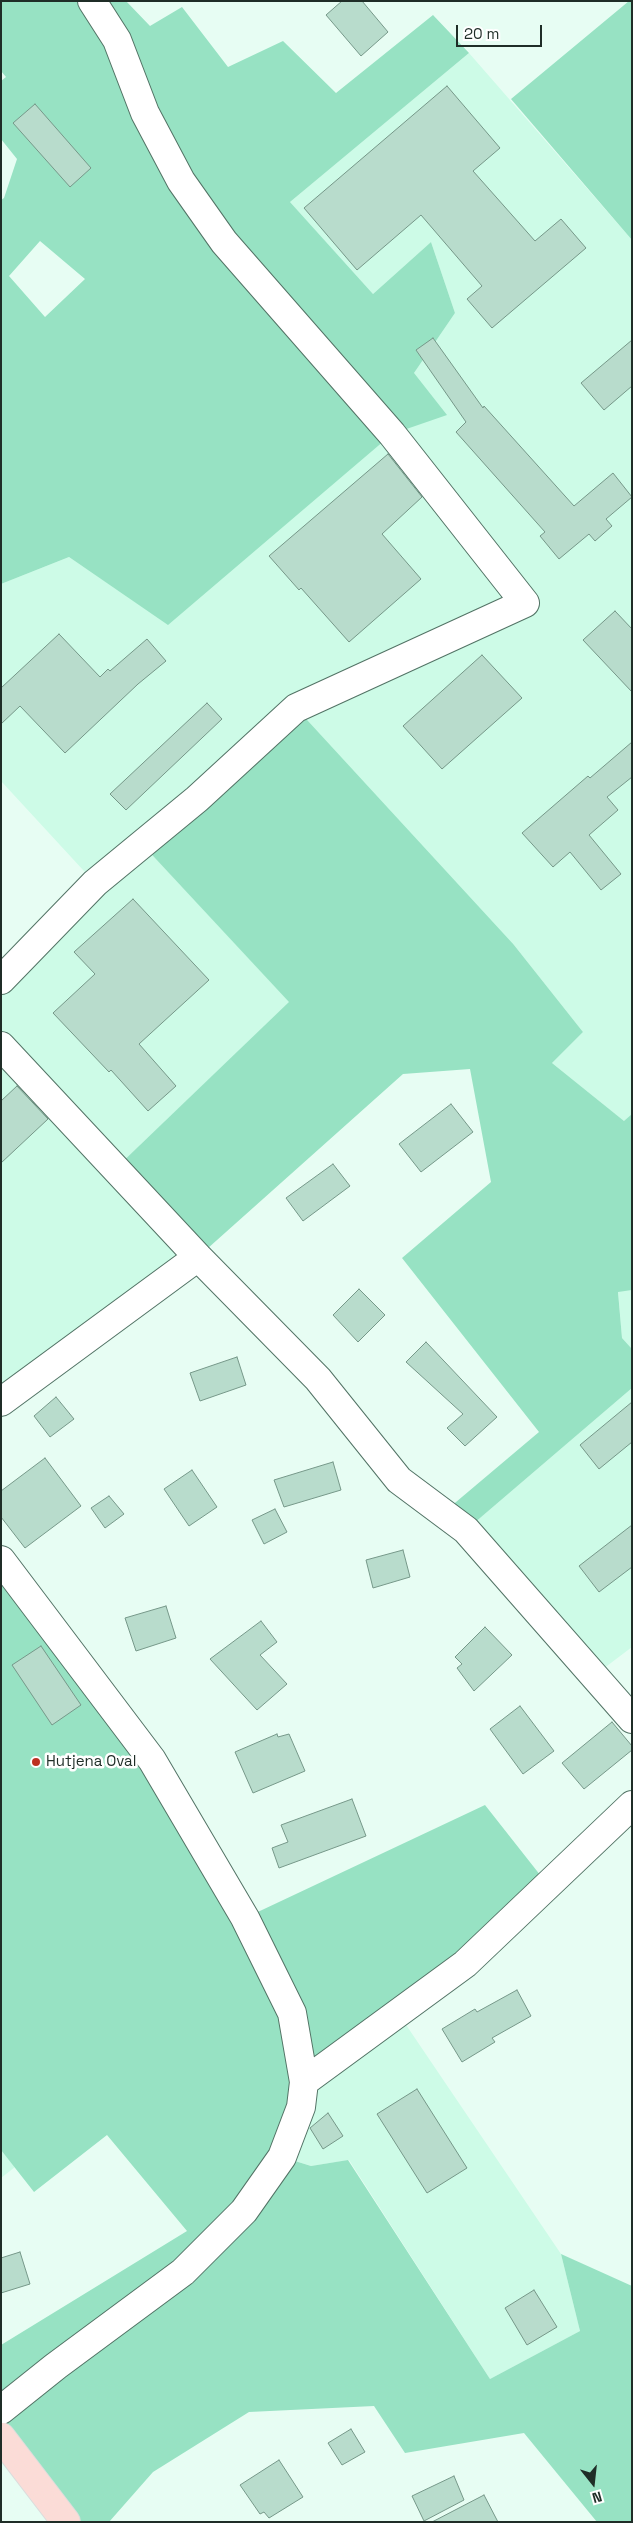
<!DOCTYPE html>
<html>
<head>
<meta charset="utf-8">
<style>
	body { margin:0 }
	#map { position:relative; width:633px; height:2523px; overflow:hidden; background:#e7fdf3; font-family:"Space Grotesk",sans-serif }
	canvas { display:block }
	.frame { position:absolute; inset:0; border:2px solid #1f2d27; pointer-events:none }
	.north { position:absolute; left:568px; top:2458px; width:50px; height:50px; -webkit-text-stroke:4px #fff; paint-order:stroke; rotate:164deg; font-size:14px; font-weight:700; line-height:20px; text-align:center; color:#1f2d27 }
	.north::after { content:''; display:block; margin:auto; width:18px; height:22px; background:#1f2d27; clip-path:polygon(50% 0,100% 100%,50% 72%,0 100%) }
	.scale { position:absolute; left:456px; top:25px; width:86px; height:22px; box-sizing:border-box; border:2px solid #1f2d27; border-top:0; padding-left:6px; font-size:15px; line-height:18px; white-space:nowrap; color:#1f2d27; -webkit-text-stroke:4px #fff; paint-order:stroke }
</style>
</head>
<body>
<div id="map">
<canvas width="633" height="2523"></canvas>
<div class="frame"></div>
<div class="north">N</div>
<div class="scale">20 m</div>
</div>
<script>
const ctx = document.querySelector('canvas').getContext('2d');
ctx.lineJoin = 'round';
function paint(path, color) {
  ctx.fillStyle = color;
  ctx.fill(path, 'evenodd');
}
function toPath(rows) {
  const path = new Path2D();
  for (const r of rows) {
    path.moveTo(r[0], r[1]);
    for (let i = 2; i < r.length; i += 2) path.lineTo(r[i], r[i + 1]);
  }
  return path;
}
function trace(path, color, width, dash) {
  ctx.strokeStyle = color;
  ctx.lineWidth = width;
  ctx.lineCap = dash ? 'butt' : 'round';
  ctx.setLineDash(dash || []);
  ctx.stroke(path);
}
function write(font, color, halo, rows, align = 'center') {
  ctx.font = font + ' "Space Grotesk",sans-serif';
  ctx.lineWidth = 5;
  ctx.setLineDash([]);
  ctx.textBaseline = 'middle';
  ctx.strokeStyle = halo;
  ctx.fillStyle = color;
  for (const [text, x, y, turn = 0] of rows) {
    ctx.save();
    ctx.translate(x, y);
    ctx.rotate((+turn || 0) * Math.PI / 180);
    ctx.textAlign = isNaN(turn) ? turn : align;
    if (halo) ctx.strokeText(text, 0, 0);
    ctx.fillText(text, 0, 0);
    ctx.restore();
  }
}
const built = toPath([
	[469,53,632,240,632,1114,625,1122,552,1063,583,1032,514,945,141,843,290,1002,115,1169,198,1257,1,1402,1,980,95,883,1,781,1,584,69,557,168,624,414,373,455,313,431,242,373,294,290,202],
	[632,1290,632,1349,622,1338,618,1291],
	[632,1388,632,1647,595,1675,466,1530],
	[398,2013,561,2254,580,2331,490,2379,349,2160,311,2166,282,2157,304,2082],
	[1,2150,15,2167,1,2178]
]);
const green = toPath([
	[1,1,126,1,150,26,182,7,228,67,283,41,336,93,433,15,469,53,290,202,373,294,431,242,455,313,414,373,447,415,392,434,168,625,69,557,1,584,1,200,4,198,17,159,1,139,1,81,6,77,1,71],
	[40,241,85,279,45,317,9,276],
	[629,1,632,1,632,240,511,99],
	[296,708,514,945,583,1032,552,1063,624,1121,632,1114,632,1290,618,1292,622,1338,632,1349,632,1388,466,1530,443,1513,539,1432,402,1258,491,1182,470,1069,403,1074,198,1257,115,1169,289,1002,141,843],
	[1,1560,245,1918,485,1805,548,1885,304,2082,282,2157,311,2166,348,2160,490,2379,580,2331,561,2254,632,2286,632,2522,597,2522,524,2433,405,2453,374,2406,249,2412,153,2472,109,2522,66,2522,1,2437,1,2345,187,2231,107,2135,34,2192,1,2150]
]);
const building = toPath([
	[342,1,362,1,388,32,361,56,326,15,342,1],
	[447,86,500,148,473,171,535,241,561,219,586,248,492,328,467,299,482,286,421,215,357,270,304,208,447,86],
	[35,104,91,168,70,187,13,123,35,104],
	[433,338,483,408,484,406,574,506,613,473,632,497,606,519,612,526,595,541,589,534,559,559,540,536,545,532,456,432,466,422,416,350,433,338],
	[632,340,632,386,604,410,581,383,632,340],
	[388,454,422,497,382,534,421,579,349,642,301,588,299,590,269,556,388,454],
	[615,611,632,629,632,692,583,640,615,611],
	[59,634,100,677,108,669,110,671,147,639,166,661,138,684,65,753,20,706,1,724,1,688,59,634],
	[482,655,522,698,442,769,403,726,482,655],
	[207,703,222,719,126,810,110,794,207,703],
	[632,742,632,777,607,797,618,810,589,835,621,874,601,890,570,852,553,867,522,833,588,776,590,778,632,742],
	[133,899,209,980,139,1044,176,1086,148,1111,111,1070,109,1072,53,1013,95,974,74,952,133,899],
	[17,1086,48,1119,1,1163,1,1101,17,1086],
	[451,1104,473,1132,421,1172,399,1144,451,1104],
	[333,1164,350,1186,303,1221,286,1198,333,1164],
	[359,1289,385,1315,358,1342,333,1315,359,1289],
	[426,1342,497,1417,465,1446,447,1428,463,1414,406,1362,426,1342],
	[237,1357,246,1385,200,1401,190,1373,237,1357],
	[56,1397,74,1419,50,1437,34,1416,56,1397],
	[632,1402,632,1442,599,1469,580,1445,632,1402],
	[45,1458,81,1506,25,1548,1,1517,1,1491,45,1458],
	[333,1462,341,1490,284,1507,274,1480,333,1462],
	[192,1470,217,1507,189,1526,164,1489,192,1470],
	[109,1496,124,1514,105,1528,91,1508,109,1496],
	[275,1509,287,1532,264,1544,252,1520,275,1509],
	[632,1525,632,1567,599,1592,579,1566,632,1525],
	[403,1550,410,1577,373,1588,366,1560,403,1550],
	[166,1606,176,1638,136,1651,125,1618,166,1606],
	[261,1621,277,1642,260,1655,287,1684,257,1710,210,1659,261,1621],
	[485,1627,512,1655,474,1691,457,1668,462,1664,455,1657,485,1627],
	[41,1646,81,1705,52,1725,12,1665,41,1646],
	[520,1706,554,1751,523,1774,490,1729,520,1706],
	[612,1722,632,1746,632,1750,584,1789,562,1763,612,1722],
	[277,1734,278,1737,289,1734,305,1771,253,1793,235,1752,277,1734],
	[352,1799,366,1836,279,1868,272,1848,288,1842,281,1825,352,1799],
	[517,1990,531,2016,492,2038,495,2042,462,2062,442,2029,475,2009,477,2012,517,1990],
	[417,2089,467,2168,427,2193,377,2114,417,2089],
	[328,2113,343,2136,323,2149,310,2128,328,2113],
	[20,2252,30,2284,1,2293,1,2258,20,2252],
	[534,2290,557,2327,527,2345,505,2308,534,2290],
	[351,2429,365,2452,342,2465,328,2443,351,2429],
	[279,2460,303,2497,269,2518,264,2512,260,2514,240,2485,279,2460],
	[454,2476,464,2500,424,2521,412,2496,454,2476],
	[484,2495,498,2522,432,2522,484,2495]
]);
const minor = toPath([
	[1,980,95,883,197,799,296,708,525,603,392,434,224,242,181,181,145,113,117,40,92,1],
	[1,1046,198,1257,318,1379,399,1480,466,1530,632,1719],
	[1,1402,198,1257],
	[1,1560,152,1760,245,1918,292,2013,304,2082,301,2107,282,2157,244,2211,183,2272,56,2366,1,2410],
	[304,2082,465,1964,632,1805]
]);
const major = toPath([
	[1,2437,66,2522]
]);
const markers = [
	[36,1762,5,"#bd3021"]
];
const poiNames = [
	["Hutjena Oval",46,1762]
];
paint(built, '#cdfbe7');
paint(green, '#97e2c3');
paint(building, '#b8dccc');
trace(building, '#769889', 1);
trace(minor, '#527365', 30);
trace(major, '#dbdddc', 30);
trace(minor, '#fff', 28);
trace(major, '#fbdcd7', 28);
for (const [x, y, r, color] of markers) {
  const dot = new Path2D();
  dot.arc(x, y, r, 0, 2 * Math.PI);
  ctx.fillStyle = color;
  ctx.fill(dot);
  trace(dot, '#fff', 2);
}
write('15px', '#1f2d27', '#fff', poiNames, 'left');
</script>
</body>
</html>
